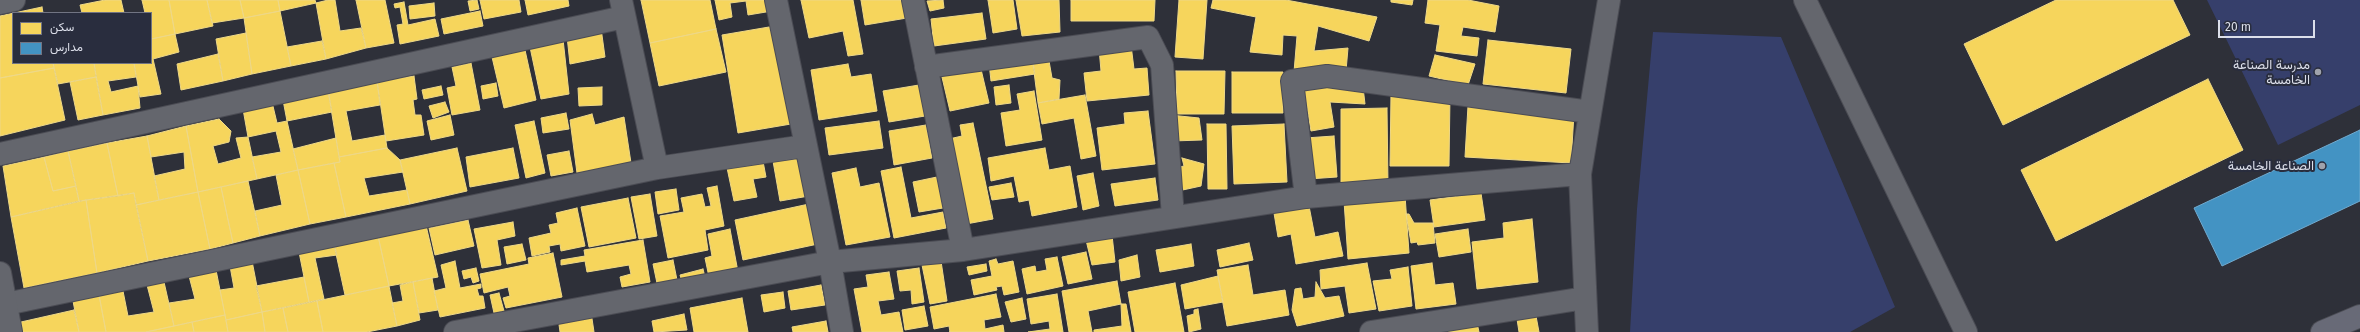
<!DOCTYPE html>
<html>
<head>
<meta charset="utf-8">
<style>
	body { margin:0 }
	#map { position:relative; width:2360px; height:332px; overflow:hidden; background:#2e3039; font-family:"Fira Sans",Vazirmatn,sans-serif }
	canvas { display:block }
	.legend { position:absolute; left:12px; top:12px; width:140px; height:52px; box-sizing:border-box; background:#292d3e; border:1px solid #717483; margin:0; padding:5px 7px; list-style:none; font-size:12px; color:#dcdfea }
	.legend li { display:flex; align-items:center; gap:8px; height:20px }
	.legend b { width:20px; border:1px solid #717483 }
	.scale { position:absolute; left:2218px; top:20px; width:97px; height:18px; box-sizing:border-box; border:2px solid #dcdfea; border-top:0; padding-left:5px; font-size:12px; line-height:14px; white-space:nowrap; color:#dcdfea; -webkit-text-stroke:3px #292d3e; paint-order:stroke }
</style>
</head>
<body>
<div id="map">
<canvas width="2360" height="332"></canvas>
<ul class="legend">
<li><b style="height:11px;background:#f6d55c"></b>سكن</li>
<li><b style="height:11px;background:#4393c3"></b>مدارس</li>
</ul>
<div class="scale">20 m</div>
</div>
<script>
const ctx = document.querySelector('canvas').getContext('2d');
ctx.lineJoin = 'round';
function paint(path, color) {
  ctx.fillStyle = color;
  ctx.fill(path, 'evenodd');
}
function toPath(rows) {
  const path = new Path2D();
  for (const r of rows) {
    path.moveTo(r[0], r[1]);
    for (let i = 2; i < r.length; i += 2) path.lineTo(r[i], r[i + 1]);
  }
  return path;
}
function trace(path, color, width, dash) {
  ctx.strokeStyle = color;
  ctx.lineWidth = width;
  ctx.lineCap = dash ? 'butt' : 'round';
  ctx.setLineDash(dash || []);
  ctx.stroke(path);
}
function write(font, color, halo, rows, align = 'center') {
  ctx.font = font + ' "Fira Sans",Vazirmatn,sans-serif';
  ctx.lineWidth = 4;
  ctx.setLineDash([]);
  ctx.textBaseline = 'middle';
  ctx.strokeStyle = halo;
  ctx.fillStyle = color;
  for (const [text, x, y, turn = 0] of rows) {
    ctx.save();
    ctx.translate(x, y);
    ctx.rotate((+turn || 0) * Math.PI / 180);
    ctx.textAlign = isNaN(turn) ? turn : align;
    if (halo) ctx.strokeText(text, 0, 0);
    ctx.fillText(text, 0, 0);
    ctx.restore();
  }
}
const green = toPath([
	[2207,0,2360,0,2360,105,2278,145],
	[1653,32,1781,37,1895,307,1850,332,1630,332,1637,209]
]);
const homes = toPath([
	[105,0,121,0,124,13,82,13,80,5,105,0],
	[142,0,169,0,175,34,151,39,151,13,145,13,142,0],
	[169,0,207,0,213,26,175,34,169,0],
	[207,0,240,0,244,18,212,23,207,0],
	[240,0,278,0,280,11,244,18,240,0],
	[278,0,315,0,316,3,280,11,278,0],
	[328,0,335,0,340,31,361,28,366,48,326,59,316,3,328,0],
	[356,0,385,0,394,43,366,48,356,0],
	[477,0,479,9,470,11,468,1,477,0],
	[480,0,519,0,521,12,484,19,480,0],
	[525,0,568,0,569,6,528,15,525,0],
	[641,0,710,0,716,29,650,43,641,0],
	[715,0,770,0,772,11,748,15,746,1,730,3,732,17,719,20,715,0],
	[801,0,853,0,863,54,848,56,843,31,809,38,801,0],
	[861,0,904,0,907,18,865,25,861,0],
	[943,0,944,8,930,11,927,1,943,0],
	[988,0,1013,0,1017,29,993,33,988,0],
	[1016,0,1059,0,1060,32,1022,36,1016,0],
	[1071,0,1155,0,1154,21,1071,21,1071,0],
	[1179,0,1207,0,1203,59,1175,57,1179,0],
	[1213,0,1286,0,1377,17,1369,41,1318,26,1314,51,1348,48,1346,71,1294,72,1297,36,1283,35,1282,55,1250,52,1256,17,1211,8,1213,0],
	[1391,0,1413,0,1412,5,1391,2,1391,0],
	[1428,0,1468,0,1499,6,1495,32,1463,27,1461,36,1479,38,1477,56,1436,51,1440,25,1425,23,1428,0],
	[2056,0,2173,0,2190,35,2003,125,1964,44,2056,0],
	[404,2,408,25,435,19,439,36,400,44,397,25,403,24,400,7,395,8,394,4,404,2],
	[434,3,435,16,410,19,409,6,434,3],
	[42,7,43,13,13,13,13,63,53,63,54,68,0,78,0,16,42,7],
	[280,11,291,66,252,74,244,18,280,11],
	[480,11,483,26,444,34,441,19,480,11],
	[982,13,986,39,934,46,931,19,982,13],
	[775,26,791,124,738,133,722,35,775,26],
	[601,28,605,57,570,64,567,36,601,28],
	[716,29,726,72,659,86,650,43,716,29],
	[246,33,252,74,223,81,216,39,246,33],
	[175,34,179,52,153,59,161,94,140,97,134,63,151,63,151,39,175,34],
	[563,39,569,94,541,99,530,47,563,39],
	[1488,40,1571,49,1566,93,1483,84,1488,40],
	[322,41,326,59,291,66,287,47,322,41],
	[1131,45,1134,69,1147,68,1149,95,1087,101,1084,73,1101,71,1099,48,1131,45],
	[525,50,536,100,504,108,492,57,525,50],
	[218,54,223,81,181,90,177,64,218,54],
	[1048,55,1052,78,1060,80,1059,99,1038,103,1032,56,1048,55],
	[1435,55,1475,64,1468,85,1429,76,1435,55],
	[1032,56,1035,74,991,81,989,63,1032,56],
	[53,63,94,63,96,77,58,84,53,63],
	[94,63,134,63,136,77,108,81,111,92,138,86,140,108,103,115,94,63],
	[471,63,480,110,452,115,447,88,456,86,452,67,471,63],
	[848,64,851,77,871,74,877,111,819,120,811,70,848,64],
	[980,65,989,103,950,111,941,73,980,65],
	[54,68,65,120,0,136,0,78,54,68],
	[1176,71,1225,71,1224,114,1177,114,1176,71],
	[1232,72,1283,72,1283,113,1232,113,1232,72],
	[414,76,417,99,413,100,415,115,421,115,424,135,386,141,377,81,414,76],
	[96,77,103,115,78,120,70,82,96,77],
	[2208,79,2243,150,2056,241,2021,170,2208,79],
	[377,81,380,105,346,111,352,141,385,135,387,148,339,157,328,90,377,81],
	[496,83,498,96,483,99,481,86,496,83],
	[1303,84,1363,87,1365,104,1330,102,1334,127,1311,131,1303,84],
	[919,85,925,116,889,122,883,91,919,85],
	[1009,85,1011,103,996,105,994,87,1009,85],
	[441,86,443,95,424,99,422,90,441,86],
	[602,87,602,105,579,106,578,88,602,87],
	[328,90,332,112,287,121,283,100,328,90],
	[1034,91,1042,140,1006,146,1001,113,1020,110,1017,94,1034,91],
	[1391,94,1450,95,1449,166,1390,166,1391,94],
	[1085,95,1096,156,1081,159,1074,118,1042,124,1038,103,1085,95],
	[272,102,277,123,287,121,298,170,257,179,252,157,281,152,276,131,248,137,243,109,272,102],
	[445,102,449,112,433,118,429,106,445,102],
	[1468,106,1574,113,1571,163,1465,157,1468,106],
	[1387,108,1388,186,1341,186,1341,109,1387,108],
	[1148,111,1155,164,1102,170,1097,128,1125,124,1124,113,1148,111],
	[566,113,569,129,543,133,541,118,566,113],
	[592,114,595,125,624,117,631,163,577,173,570,120,592,114],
	[450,115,454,135,431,140,427,121,450,115],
	[1170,115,1199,118,1202,140,1172,141,1170,115],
	[219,119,231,131,229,142,213,146,218,164,241,158,236,138,248,137,257,179,198,192,186,126,219,119],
	[534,121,545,173,526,178,515,125,534,121],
	[879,121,883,148,829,155,825,128,879,121],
	[973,123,993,219,966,224,949,139,962,136,960,125,973,123],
	[1207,124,1226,124,1227,189,1208,189,1207,124],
	[1284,124,1287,182,1234,184,1232,126,1284,124],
	[926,125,932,158,894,165,889,131,926,125],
	[186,126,198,192,159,200,154,176,185,169,184,152,151,157,147,136,186,126],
	[147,136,159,200,136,205,134,193,118,196,107,143,147,136],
	[1334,136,1337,177,1308,179,1305,138,1334,136],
	[336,138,340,162,298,170,293,149,336,138],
	[107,143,118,196,79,201,68,151,107,143],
	[387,148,400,160,403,172,364,178,369,196,407,190,410,204,346,217,334,163,340,162,339,157,387,148],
	[457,148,467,191,410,204,400,160,457,148],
	[513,148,519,178,470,187,466,157,513,148],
	[1045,148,1049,170,1070,166,1077,207,1032,216,1029,200,1019,202,1014,176,991,181,988,158,1045,148],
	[68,151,76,186,53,191,44,157,68,151],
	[569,151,573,172,551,176,547,155,569,151],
	[801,155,809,196,780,201,773,161,801,155],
	[762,156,766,177,753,179,757,197,734,201,726,163,762,156],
	[44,157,53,191,76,186,79,201,11,217,3,166,44,157],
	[1182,158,1204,164,1201,186,1178,191,1175,168,1184,166,1182,158],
	[334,163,346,217,310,224,298,170,334,163],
	[901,167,911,218,943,212,946,228,894,238,881,171,901,167],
	[856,168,860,187,879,183,890,237,846,245,832,173,856,168],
	[298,170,310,224,260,236,255,211,282,205,276,175,298,170],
	[1093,173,1099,206,1083,210,1077,176,1093,173],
	[937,177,943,208,919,212,913,182,937,177],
	[1155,178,1158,200,1115,206,1111,184,1155,178],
	[248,181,260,236,233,243,221,187,248,181],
	[1011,183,1014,197,992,200,989,187,1011,183],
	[717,186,724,226,705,230,708,250,668,258,660,216,684,212,681,198,702,194,705,207,711,206,707,188,717,186],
	[221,187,233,243,210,249,198,192,221,187],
	[676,189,679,210,658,214,655,192,676,189],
	[198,192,210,249,148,261,136,205,198,192],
	[134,193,148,261,97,273,86,200,134,193],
	[1481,193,1485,220,1434,227,1430,200,1481,193],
	[650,194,657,236,639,239,631,197,650,194],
	[1405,195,1409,253,1348,259,1344,201,1405,195],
	[628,198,636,238,589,247,581,207,628,198],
	[86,200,97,273,24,288,11,217,86,200],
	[809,204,818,244,743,260,735,220,809,204],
	[1309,206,1315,237,1338,232,1343,256,1296,264,1291,234,1278,237,1274,213,1309,206],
	[577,208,585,246,561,251,560,244,549,246,550,252,532,256,529,238,551,233,549,225,558,223,556,213,577,208],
	[1406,214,1409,214,1414,223,1433,223,1435,243,1418,245,1417,242,1411,243,1406,214],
	[1532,219,1538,282,1477,289,1472,242,1504,238,1503,223,1532,219],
	[468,220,474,246,435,255,429,228,468,220],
	[425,221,438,277,389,286,377,231,425,221],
	[513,222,515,236,497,240,501,265,482,268,474,229,513,222],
	[730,229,738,272,709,277,705,258,712,256,708,234,730,229],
	[1468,229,1471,252,1439,257,1435,234,1468,229],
	[377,231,389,286,345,295,333,240,377,231],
	[1112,235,1115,262,1092,265,1086,240,1112,235],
	[333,240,337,255,315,258,324,299,309,302,298,247,333,240],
	[643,240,650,282,622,287,620,277,631,274,629,265,587,272,585,261,561,265,561,260,585,256,584,250,643,240],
	[1249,243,1253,260,1220,267,1217,250,1249,243],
	[522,244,526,260,507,264,504,247,522,244],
	[1191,244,1194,266,1160,272,1156,250,1191,244],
	[1086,252,1092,279,1068,284,1062,257,1086,252],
	[553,253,562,297,506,308,503,298,510,296,508,287,484,293,480,274,529,264,528,258,553,253],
	[1137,255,1140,277,1121,281,1119,260,1137,255],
	[1057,257,1063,286,1027,294,1022,269,1035,266,1036,272,1047,270,1045,259,1057,257],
	[996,259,998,264,1013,261,1019,292,1004,295,1002,286,996,287,997,290,974,295,971,280,992,276,989,261,996,259],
	[673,260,678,285,658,288,653,264,673,260],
	[252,261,262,312,226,320,220,290,234,288,230,266,252,261],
	[455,261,460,288,481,284,481,288,477,289,479,296,483,296,485,308,440,317,434,291,446,288,441,265,455,261],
	[941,261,947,301,930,304,922,265,941,261],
	[1367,263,1376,309,1349,313,1345,286,1321,289,1320,270,1367,263],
	[1432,263,1435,285,1453,283,1456,304,1416,309,1411,266,1432,263],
	[986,264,987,271,969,275,967,267,986,264],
	[1248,265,1253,295,1285,290,1289,315,1227,326,1217,270,1248,265],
	[1408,267,1412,306,1379,311,1373,281,1392,279,1390,270,1408,267],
	[476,268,479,281,473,283,471,277,464,279,462,271,476,268],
	[919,268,924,302,912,304,911,290,900,291,897,271,919,268],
	[703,269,705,277,682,282,680,275,703,269],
	[216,270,225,315,174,326,169,303,195,299,189,276,216,270],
	[889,272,894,299,878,301,881,315,899,312,903,332,862,332,854,289,868,287,866,275,889,272],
	[1218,276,1223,302,1185,309,1181,285,1218,276],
	[304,277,309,302,262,312,256,286,304,277],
	[432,278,438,310,419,313,413,282,432,278],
	[1117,281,1121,304,1088,311,1092,332,1069,332,1062,291,1117,281],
	[164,282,174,326,146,332,106,332,99,295,123,291,128,316,154,312,147,285,164,282],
	[413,282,420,320,397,326,392,303,403,301,400,285,413,282],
	[1316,282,1325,298,1339,296,1344,316,1297,326,1292,310,1295,289,1301,288,1303,299,1315,297,1316,282],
	[1175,283,1184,332,1135,332,1128,292,1175,283],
	[821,285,825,305,791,310,788,291,821,285],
	[389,286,397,326,367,332,323,332,317,301,389,286],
	[783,292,785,308,764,312,761,295,783,292],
	[499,293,504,311,494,313,490,295,499,293],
	[996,294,1001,317,984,320,985,329,1003,325,1004,332,949,332,950,332,949,326,934,329,930,307,996,294],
	[1057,294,1063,332,1028,332,1050,329,1049,321,1031,324,1027,299,1057,294],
	[99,295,106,332,79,332,73,301,99,295],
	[742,298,748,332,694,332,690,308,742,298],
	[1022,298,1026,319,1011,322,1005,302,1022,298],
	[317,301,323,332,288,332,283,308,317,301],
	[1121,304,1126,304,1131,332,1094,332,1094,330,1122,326,1121,304],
	[924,306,928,326,905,330,902,310,924,306],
	[283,308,288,332,265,332,262,312,283,308],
	[1198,309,1201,329,1189,332,1187,316,1194,314,1194,310,1198,309],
	[74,310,79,332,23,332,21,322,74,310],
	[262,312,265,332,228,332,226,320,262,312],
	[591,312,594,332,560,332,558,317,591,312],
	[684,314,687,330,654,332,652,321,684,314],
	[225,315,228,332,194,332,192,322,225,315],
	[1536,316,1539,332,1519,332,1517,319,1536,316],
	[826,321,828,332,793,332,792,327,826,321],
	[192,322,194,332,146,332,174,326,192,322],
	[1477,323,1479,332,1424,332,1477,323]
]);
const schools = toPath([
	[2360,130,2360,201,2222,266,2194,208,2360,130]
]);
const minor = toPath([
	[621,0,657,168],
	[776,0,830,262,842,332],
	[913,0,963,250],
	[1805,0,1966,332],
	[0,3,14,0],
	[926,67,1148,37,1162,65,1173,217],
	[0,154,624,17],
	[1306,197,1292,81,1327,76,1590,112],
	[6,304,657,168,805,146],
	[455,332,830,262,963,250,1306,197,1580,174],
	[1371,332,1585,298],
	[1587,332,1580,174,1609,0]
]);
const tertiary = toPath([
	[0,273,11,332]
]);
const primary = toPath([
	[2322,332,2360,316]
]);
const markers = [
	[2318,72,4,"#9fa2ac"],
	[2322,166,4,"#9fa2ac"]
];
const poiNames = [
	["مدرسة الصناعة",2310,65],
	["الخامسة",2310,80],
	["الصناعة الخامسة",2314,166]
];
paint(green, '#363f6b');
paint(homes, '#f6d55c');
trace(homes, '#eed887', 1);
paint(schools, '#4393c3');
trace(schools, '#71aacf', 1);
trace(minor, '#4b4c54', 24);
trace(tertiary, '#4b4c54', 24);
trace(primary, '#4b4c54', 24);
trace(minor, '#64666d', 22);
trace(tertiary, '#64666d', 22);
trace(primary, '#686a77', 22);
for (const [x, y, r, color] of markers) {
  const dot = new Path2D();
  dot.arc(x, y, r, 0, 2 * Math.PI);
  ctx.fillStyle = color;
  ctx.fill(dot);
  trace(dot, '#292d3e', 1.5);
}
write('13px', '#dcdfea', '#292d3e', poiNames, 'right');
</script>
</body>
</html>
